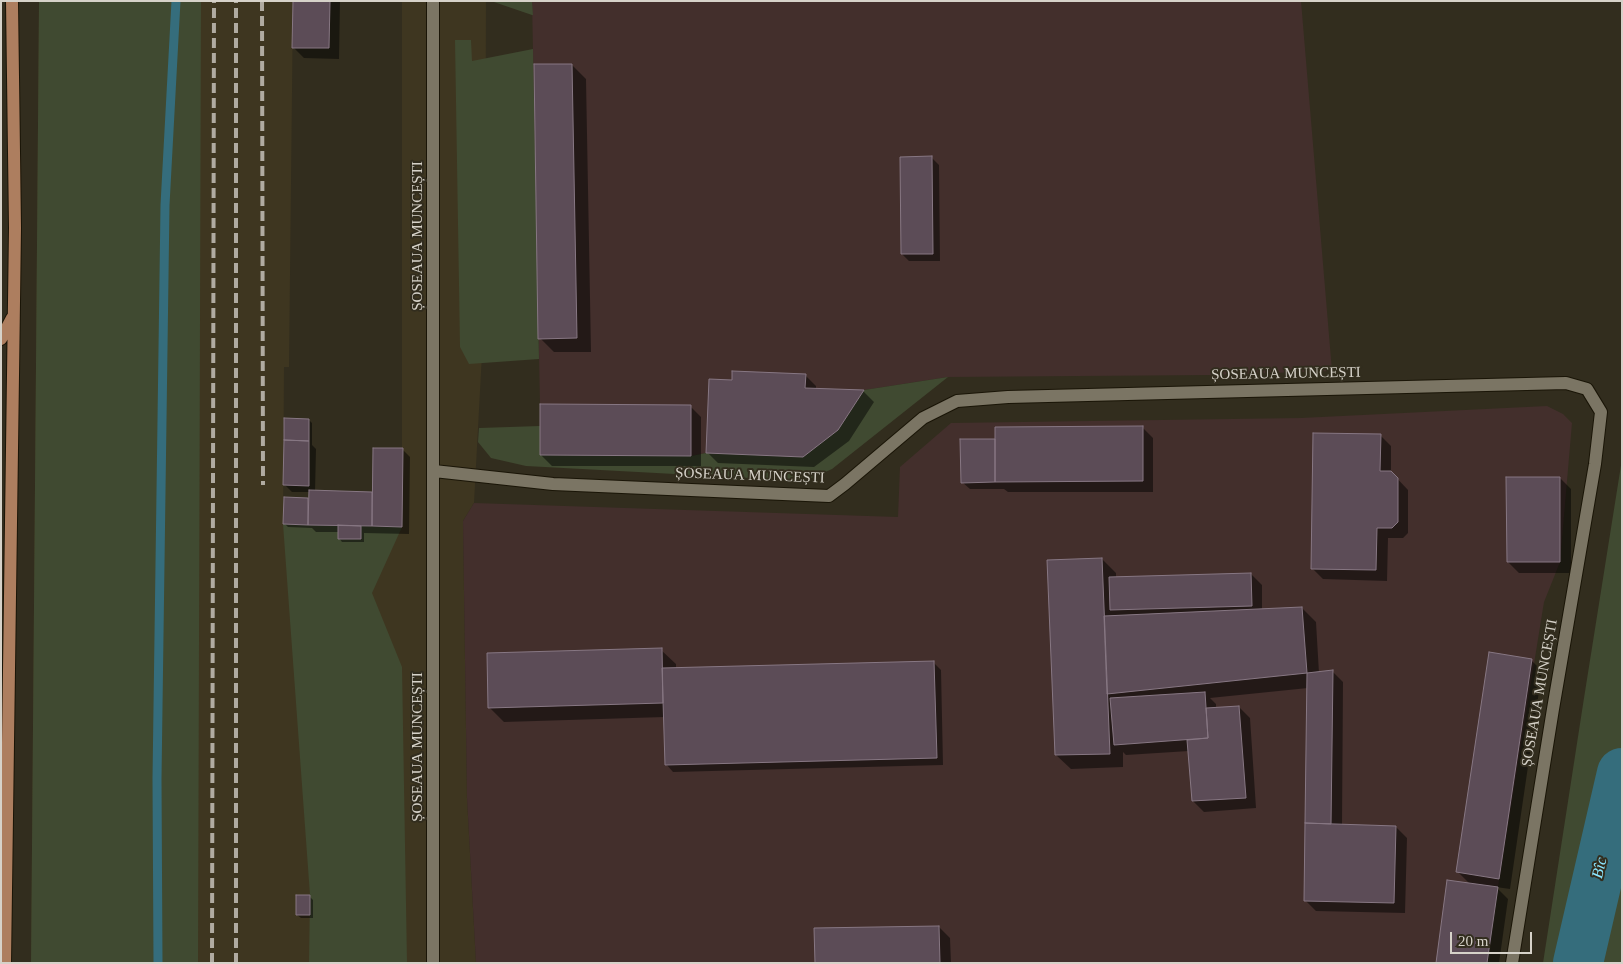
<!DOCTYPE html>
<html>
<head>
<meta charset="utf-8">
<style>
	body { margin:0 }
	#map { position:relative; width:1623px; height:964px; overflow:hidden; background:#322d1e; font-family:Georgia,serif }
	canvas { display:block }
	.frame { position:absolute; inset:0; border:2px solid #d6d2c9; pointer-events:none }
	.scale { position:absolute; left:1450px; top:932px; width:82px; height:22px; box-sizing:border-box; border:2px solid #d6d2c9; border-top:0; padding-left:6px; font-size:15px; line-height:18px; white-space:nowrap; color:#d6d2c9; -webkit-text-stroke:4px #322d1e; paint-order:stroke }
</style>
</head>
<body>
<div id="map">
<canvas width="1623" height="964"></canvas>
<div class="frame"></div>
<div class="scale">20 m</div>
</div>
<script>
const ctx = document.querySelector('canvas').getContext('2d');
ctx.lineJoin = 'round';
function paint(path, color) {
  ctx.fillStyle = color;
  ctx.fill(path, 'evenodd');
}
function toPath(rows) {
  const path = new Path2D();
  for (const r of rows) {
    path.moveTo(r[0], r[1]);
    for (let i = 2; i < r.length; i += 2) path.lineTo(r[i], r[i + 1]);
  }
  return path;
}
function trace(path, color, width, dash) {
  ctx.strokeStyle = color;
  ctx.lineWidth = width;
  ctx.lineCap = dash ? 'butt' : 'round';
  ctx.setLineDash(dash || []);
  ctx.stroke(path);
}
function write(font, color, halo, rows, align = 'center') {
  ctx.font = font + ' Georgia,serif';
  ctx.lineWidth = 4;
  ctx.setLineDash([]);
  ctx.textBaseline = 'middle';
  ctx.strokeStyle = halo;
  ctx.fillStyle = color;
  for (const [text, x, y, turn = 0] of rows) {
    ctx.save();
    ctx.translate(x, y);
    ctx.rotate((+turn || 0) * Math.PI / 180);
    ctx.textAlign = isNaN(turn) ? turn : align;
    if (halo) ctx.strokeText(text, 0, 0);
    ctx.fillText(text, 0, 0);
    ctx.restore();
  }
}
const built = toPath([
	[39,1,293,1,289,367,284,367,283,524,338,525,338,539,360,539,361,526,402,527,402,1,486,1,485,298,474,503,463,521,467,798,476,963,31,963]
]);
const industrial = toPath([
	[532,1,1301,1,1332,371,1210,375,948,377,864,390,838,430,803,457,706,453,691,456,540,455,540,404],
	[1547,406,1563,414,1572,423,1560,562,1544,602,1498,887,1487,963,476,963,467,798,463,521,474,503,898,517,900,467,951,423,1301,418]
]);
const green = toPath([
	[39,1,201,1,198,963,31,963],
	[491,1,532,1,533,15,532,15],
	[455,40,471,40,472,61,533,49,539,359,469,364,460,347],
	[948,377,832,469,805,481,526,466,491,458,478,442,479,428,540,426,540,455,691,456,706,453,803,457,838,430,864,390],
	[1622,459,1622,963,1543,963,1584,698],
	[283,524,338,525,338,539,360,539,361,526,402,527,372,593,402,667,407,963,309,963,310,895]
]);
const shadow = toPath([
	[294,1,340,1,339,59,304,58,293,47],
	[572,65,586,79,591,352,554,352,540,338],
	[932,158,939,165,940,261,909,261,902,254],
	[805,375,816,386,816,390,864,392,874,402,849,441,814,467,718,463,707,452,733,381],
	[690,406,701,417,701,466,552,466,541,455],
	[309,420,312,423,312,445,316,449,315,492,374,493,402,449,410,457,409,534,364,533,364,542,342,542,339,538,339,532,316,532,312,528,288,527,285,524,308,499,310,501,310,492,292,492,285,485],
	[1142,427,1153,438,1153,492,1008,492,1004,489,970,489,962,482,996,440],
	[1380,435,1391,446,1391,472,1408,490,1408,533,1403,538,1388,538,1387,581,1323,579,1312,568],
	[1560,478,1571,489,1571,573,1519,573,1508,562],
	[1102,559,1116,573,1116,579,1251,574,1262,585,1262,610,1302,608,1316,622,1319,673,1332,671,1343,682,1342,825,1396,827,1407,838,1405,913,1316,911,1305,900,1308,688,1210,698,1216,704,1216,709,1239,707,1250,718,1256,808,1204,812,1193,801,1189,751,1126,755,1123,752,1123,767,1071,769,1056,755],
	[661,650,676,664,676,669,934,663,941,670,943,765,673,772,666,764,665,717,504,722,489,707],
	[1531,660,1542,671,1510,889,1496,887,1508,899,1499,963,1437,963,1470,884,1458,872],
	[309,896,313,900,313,918,301,918,297,915],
	[939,927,950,938,951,963,816,963]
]);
const stream = toPath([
	[158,963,157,778,165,205,176,1]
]);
const river = toPath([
	[1578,963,1622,773]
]);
const building = toPath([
	[293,1,330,1,329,48,292,48,293,1],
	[534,64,572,64,577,338,538,339,534,64],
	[932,156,933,254,901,254,900,157,932,156],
	[732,371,806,374,805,388,864,390,838,430,803,457,706,453,709,379,732,380,732,371],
	[540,404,691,405,691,456,540,455,540,404],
	[284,418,309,419,309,441,284,440,284,418],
	[1143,426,1143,481,995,482,995,427,1143,426],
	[1313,433,1381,434,1380,471,1391,471,1398,478,1398,522,1392,528,1377,528,1376,570,1311,569,1313,433],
	[960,439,995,439,995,482,961,483,960,439],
	[284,440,309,441,309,486,283,485,284,440],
	[373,448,403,448,402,527,372,526,373,448],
	[1506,477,1560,477,1560,562,1507,562,1506,477],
	[309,490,372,492,372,526,308,525,309,490],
	[284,497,308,498,308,525,283,524,284,497],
	[338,525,361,526,361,539,338,539,338,525],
	[1102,558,1110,754,1055,755,1047,560,1102,558],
	[1251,573,1252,606,1110,610,1109,577,1251,573],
	[1302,607,1307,673,1107,694,1104,616,1302,607],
	[662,648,663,703,488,708,487,653,662,648],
	[1489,652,1532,659,1499,879,1456,872,1489,652],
	[934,661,937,758,665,765,662,668,934,661],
	[1333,670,1331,824,1305,823,1307,673,1333,670],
	[1205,692,1208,738,1114,745,1110,698,1205,692],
	[1239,706,1246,798,1192,801,1187,740,1208,738,1206,708,1239,706],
	[1305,823,1396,826,1394,903,1304,901,1305,823],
	[1447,880,1498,887,1487,963,1436,963,1447,880],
	[296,895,310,895,310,915,296,915,296,895],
	[939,926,940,963,815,963,814,928,939,926]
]);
const minor = toPath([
	[433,1,433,963],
	[434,471,553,484,829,496,845,484,923,418,957,401,1008,397,1566,383,1587,389,1601,412,1595,464,1553,709,1512,963]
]);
const major = toPath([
	[1,339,12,318],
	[5,963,15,228,12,1]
]);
const rail = toPath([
	[262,1,263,485],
	[212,963,214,1],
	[236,963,236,1]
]);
const streetNames = [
	["ȘOSEAUA MUNCEȘTI",418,236,-90],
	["ȘOSEAUA MUNCEȘTI",1286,374,-1],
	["ȘOSEAUA MUNCEȘTI",750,476,2],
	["ȘOSEAUA MUNCEȘTI",1540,693,-80],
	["ȘOSEAUA MUNCEȘTI",418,747,-90]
];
const waterNames = [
	["Bîc",1600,868,-77]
];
paint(built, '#3e3620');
paint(industrial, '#432f2c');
paint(green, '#404a31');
paint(shadow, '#0007');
trace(stream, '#356d7c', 9);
trace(river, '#356d7c', 50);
paint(building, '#5c4c57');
trace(building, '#877783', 1);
trace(minor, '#1a1507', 14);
trace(major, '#1a1507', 14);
trace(minor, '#7b7564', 12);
trace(major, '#ad7e5f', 12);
trace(rail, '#b0aba1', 4, [10, 5]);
write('15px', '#d6d2c9', '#322d1e', streetNames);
write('italic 16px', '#8be6ff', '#322d1e', waterNames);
</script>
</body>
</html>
